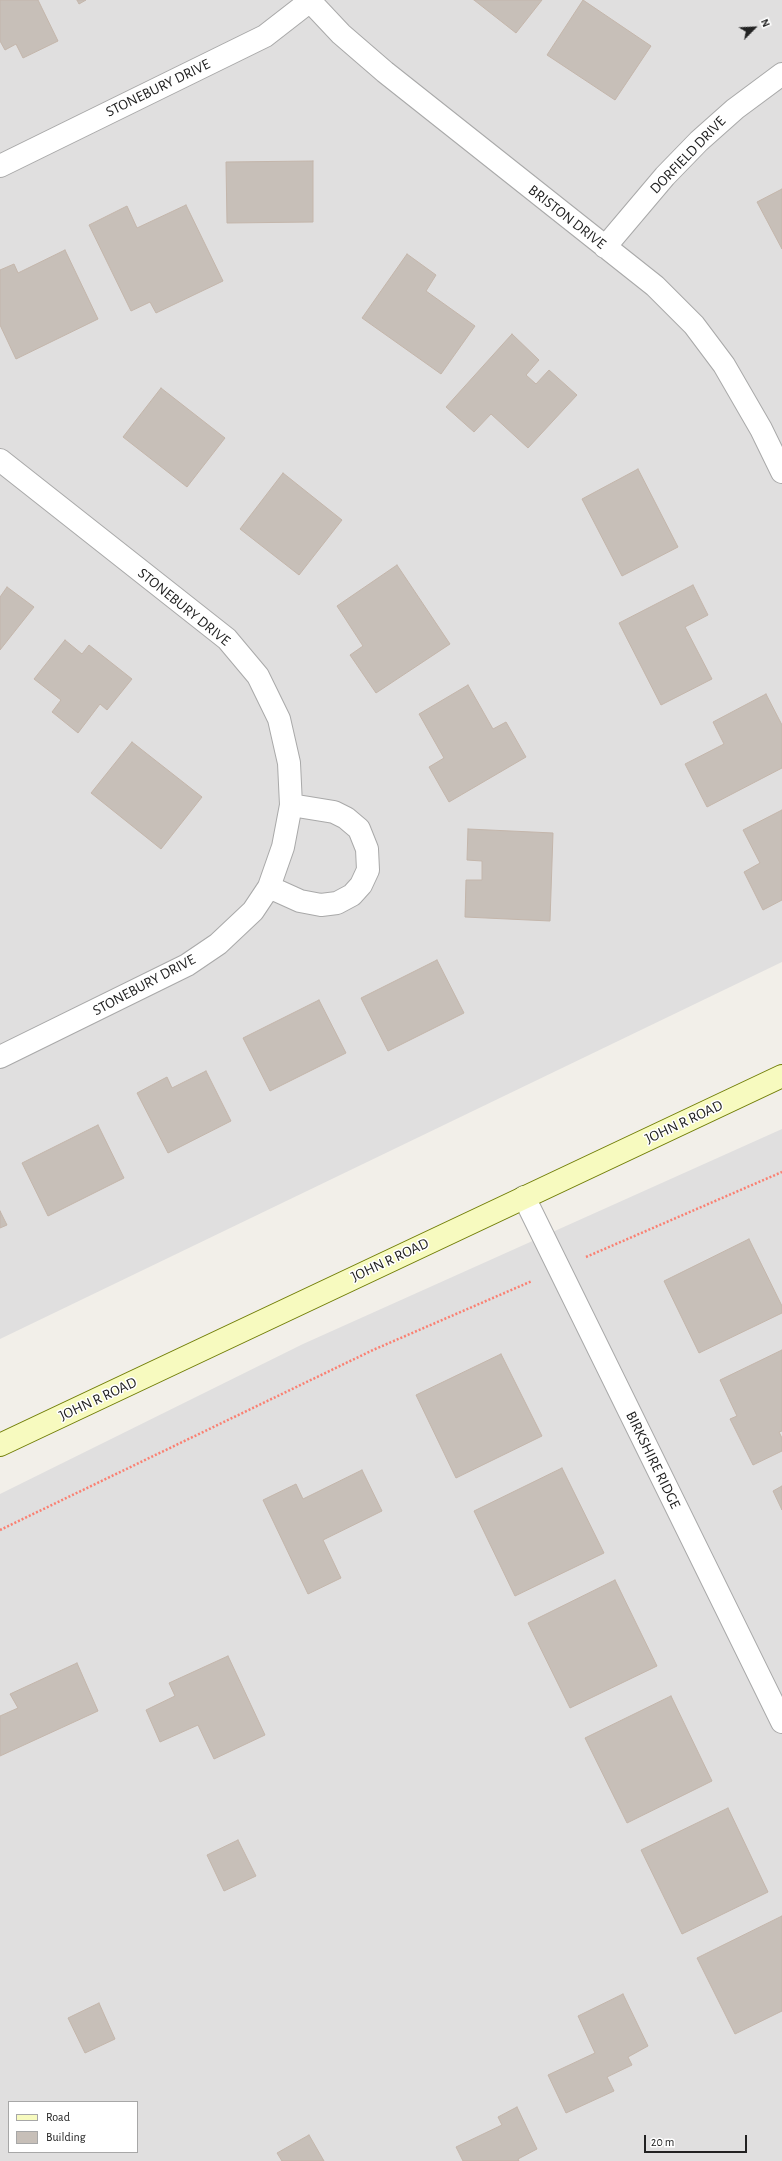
<!DOCTYPE html>
<html>
<head>
<meta charset="utf-8">
<style>
	body { margin:0 }
	#map { position:relative; width:782px; height:2161px; overflow:hidden; background:#f2efe9; font-family:"Alegreya Sans",sans-serif }
	canvas { display:block }
	.legend { position:absolute; left:8px; top:2101px; width:130px; height:52px; box-sizing:border-box; background:#fff; border:1px solid #a7a7a7; margin:0; padding:5px 7px; list-style:none; font-size:12px; color:#222 }
	.legend li { display:flex; align-items:center; gap:8px; height:20px }
	.legend b { width:20px; border:1px solid #a7a7a7 }
	.north { position:absolute; left:734px; top:8px; width:40px; height:40px; -webkit-text-stroke:3px #fff; paint-order:stroke; rotate:66deg; font-size:11px; font-weight:700; line-height:16px; text-align:center; color:#222 }
	.north::after { content:''; display:block; margin:auto; width:14px; height:18px; background:#222; clip-path:polygon(50% 0,100% 100%,50% 72%,0 100%) }
	.scale { position:absolute; left:644px; top:2135px; width:103px; height:18px; box-sizing:border-box; border:2px solid #222; border-top:0; padding-left:5px; font-size:12px; line-height:14px; white-space:nowrap; color:#222; -webkit-text-stroke:3px #fff; paint-order:stroke }
</style>
</head>
<body>
<div id="map">
<canvas width="782" height="2161"></canvas>
<ul class="legend">
<li><b style="height:5px;background:#f7fabf"></b>Road</li>
<li><b style="height:11px;background:#c7bfb8"></b>Building</li>
</ul>
<div class="north">N</div>
<div class="scale">20 m</div>
</div>
<script>
const ctx = document.querySelector('canvas').getContext('2d');
ctx.lineJoin = 'round';
function paint(path, color) {
  ctx.fillStyle = color;
  ctx.fill(path, 'evenodd');
}
function toPath(rows) {
  const path = new Path2D();
  for (const r of rows) {
    path.moveTo(r[0], r[1]);
    for (let i = 2; i < r.length; i += 2) path.lineTo(r[i], r[i + 1]);
  }
  return path;
}
function trace(path, color, width, dash) {
  ctx.strokeStyle = color;
  ctx.lineWidth = width;
  ctx.lineCap = dash ? 'butt' : 'round';
  ctx.setLineDash(dash || []);
  ctx.stroke(path);
}
function write(font, color, halo, rows, align = 'center') {
  ctx.font = font + ' "Alegreya Sans",sans-serif';
  ctx.lineWidth = 3;
  ctx.setLineDash([]);
  ctx.textBaseline = 'middle';
  ctx.strokeStyle = halo;
  ctx.fillStyle = color;
  for (const [text, x, y, turn = 0] of rows) {
    ctx.save();
    ctx.translate(x, y);
    ctx.rotate((+turn || 0) * Math.PI / 180);
    ctx.textAlign = isNaN(turn) ? turn : align;
    if (halo) ctx.strokeText(text, 0, 0);
    ctx.fillText(text, 0, 0);
    ctx.restore();
  }
}
const residential = toPath([
	[0,0,782,0,782,962,0,1339],
	[782,1129,782,2161,0,2161,0,1494,303,1344],
	[9,2102,137,2102,137,2152,9,2152]
]);
const building = toPath([
	[0,0,38,0,58,41,23,58,16,44,5,50,0,41,0,0],
	[77,0,86,0,79,4,77,0],
	[474,0,542,0,516,33,474,0],
	[583,0,651,46,615,100,547,55,583,0],
	[313,161,313,222,227,223,226,162,313,161],
	[782,189,782,249,757,202,782,189],
	[186,205,223,281,156,313,150,302,131,311,89,225,127,206,137,228,186,205],
	[65,250,98,319,16,359,0,325,0,270,14,264,18,273,65,250],
	[407,254,436,275,426,291,475,326,441,374,362,318,407,254],
	[512,334,539,360,526,375,536,384,549,370,577,395,528,448,491,414,474,432,446,407,512,334],
	[161,388,225,438,187,487,123,437,161,388],
	[638,469,678,547,622,576,582,499,638,469],
	[283,473,342,520,299,575,240,529,283,473],
	[397,565,450,644,376,693,350,655,363,646,337,606,397,565],
	[693,585,708,615,685,627,712,679,661,705,619,623,693,585],
	[7,587,34,607,0,650,0,597,7,587],
	[65,640,82,654,89,645,132,679,107,710,100,704,78,733,52,712,61,700,34,679,65,640],
	[468,685,493,729,506,722,526,757,449,802,429,767,444,758,419,714,468,685],
	[766,694,782,725,782,768,707,807,685,764,724,744,713,722,766,694],
	[132,742,202,797,161,849,91,793,132,742],
	[782,810,782,900,763,910,744,872,760,863,743,830,782,810],
	[468,829,553,833,550,921,465,917,466,880,482,880,482,861,467,860,468,829],
	[437,960,464,1013,388,1051,361,998,437,960],
	[319,1000,346,1053,270,1091,243,1038,319,1000],
	[206,1071,231,1121,168,1153,137,1093,167,1077,172,1088,206,1071],
	[98,1125,124,1178,48,1216,22,1163,98,1125],
	[0,1211,7,1225,0,1228,0,1211],
	[749,1239,782,1306,782,1313,699,1353,664,1281,749,1239],
	[782,1350,782,1431,779,1432,782,1438,782,1451,753,1465,730,1419,737,1416,720,1380,782,1350],
	[501,1354,542,1436,456,1478,416,1395,501,1354],
	[562,1468,604,1553,515,1596,474,1511,562,1468],
	[362,1470,382,1511,323,1540,341,1578,308,1594,263,1500,296,1484,303,1499,362,1470],
	[782,1486,782,1510,773,1491,782,1486],
	[615,1580,657,1666,570,1708,528,1623,615,1580],
	[228,1656,265,1735,214,1759,198,1725,160,1742,146,1710,175,1696,169,1683,228,1656],
	[77,1663,98,1711,0,1756,0,1716,18,1708,10,1694,77,1663],
	[671,1696,712,1781,627,1823,585,1738,671,1696],
	[728,1808,768,1892,682,1934,641,1850,728,1808],
	[238,1840,256,1876,224,1891,207,1855,238,1840],
	[782,1916,782,2011,735,2034,697,1958,782,1916],
	[623,1994,648,2046,628,2057,632,2065,607,2077,614,2091,566,2113,548,2075,595,2053,578,2016,623,1994],
	[99,2003,115,2039,85,2053,68,2018,99,2003],
	[517,2107,537,2149,518,2159,519,2161,463,2161,456,2147,502,2125,498,2117,517,2107],
	[309,2135,324,2161,282,2161,277,2153,309,2135]
]);
const path = toPath([
	[586,1257,782,1172],
	[0,1530,373,1350,532,1281]
]);
const street = toPath([
	[309,0,341,34,385,72,655,286,694,325,724,365,761,429,782,472],
	[0,166,265,36,310,1],
	[605,247,665,176,699,141,735,109,782,74],
	[0,460,227,639,258,676,279,719,289,763,291,805,283,847,269,887,253,911,218,944,187,965,0,1057],
	[269,887,300,901,321,905,337,903,352,895,361,885,368,870,367,849,359,829,346,818,334,812,291,805],
	[524,1197,782,1722]
]);
const secondary = toPath([
	[0,1445,782,1076]
]);
const streetNames = [
	["STONEBURY DRIVE",158,88,-26],
	["DORFIELD DRIVE",688,155,-46],
	["BRISTON DRIVE",567,217,38],
	["STONEBURY DRIVE",184,607,39],
	["STONEBURY DRIVE",144,985,-28],
	["JOHN R ROAD",684,1122,-25],
	["JOHN R ROAD",390,1260,-25],
	["JOHN R ROAD",98,1399,-25],
	["BIRKSHIRE RIDGE",653,1460,64]
];
paint(residential, '#e0dfdf');
paint(building, '#c7bfb8');
trace(building, '#c4b6ab', 1);
trace(street, '#a9a9a9', 24);
trace(secondary, '#707d05', 24);
trace(path, '#fa8072', 2.5, [2, 2]);
trace(street, '#fff', 22);
trace(secondary, '#f7fabf', 22);
write('15px', '#222', '#fff', streetNames);
</script>
</body>
</html>
